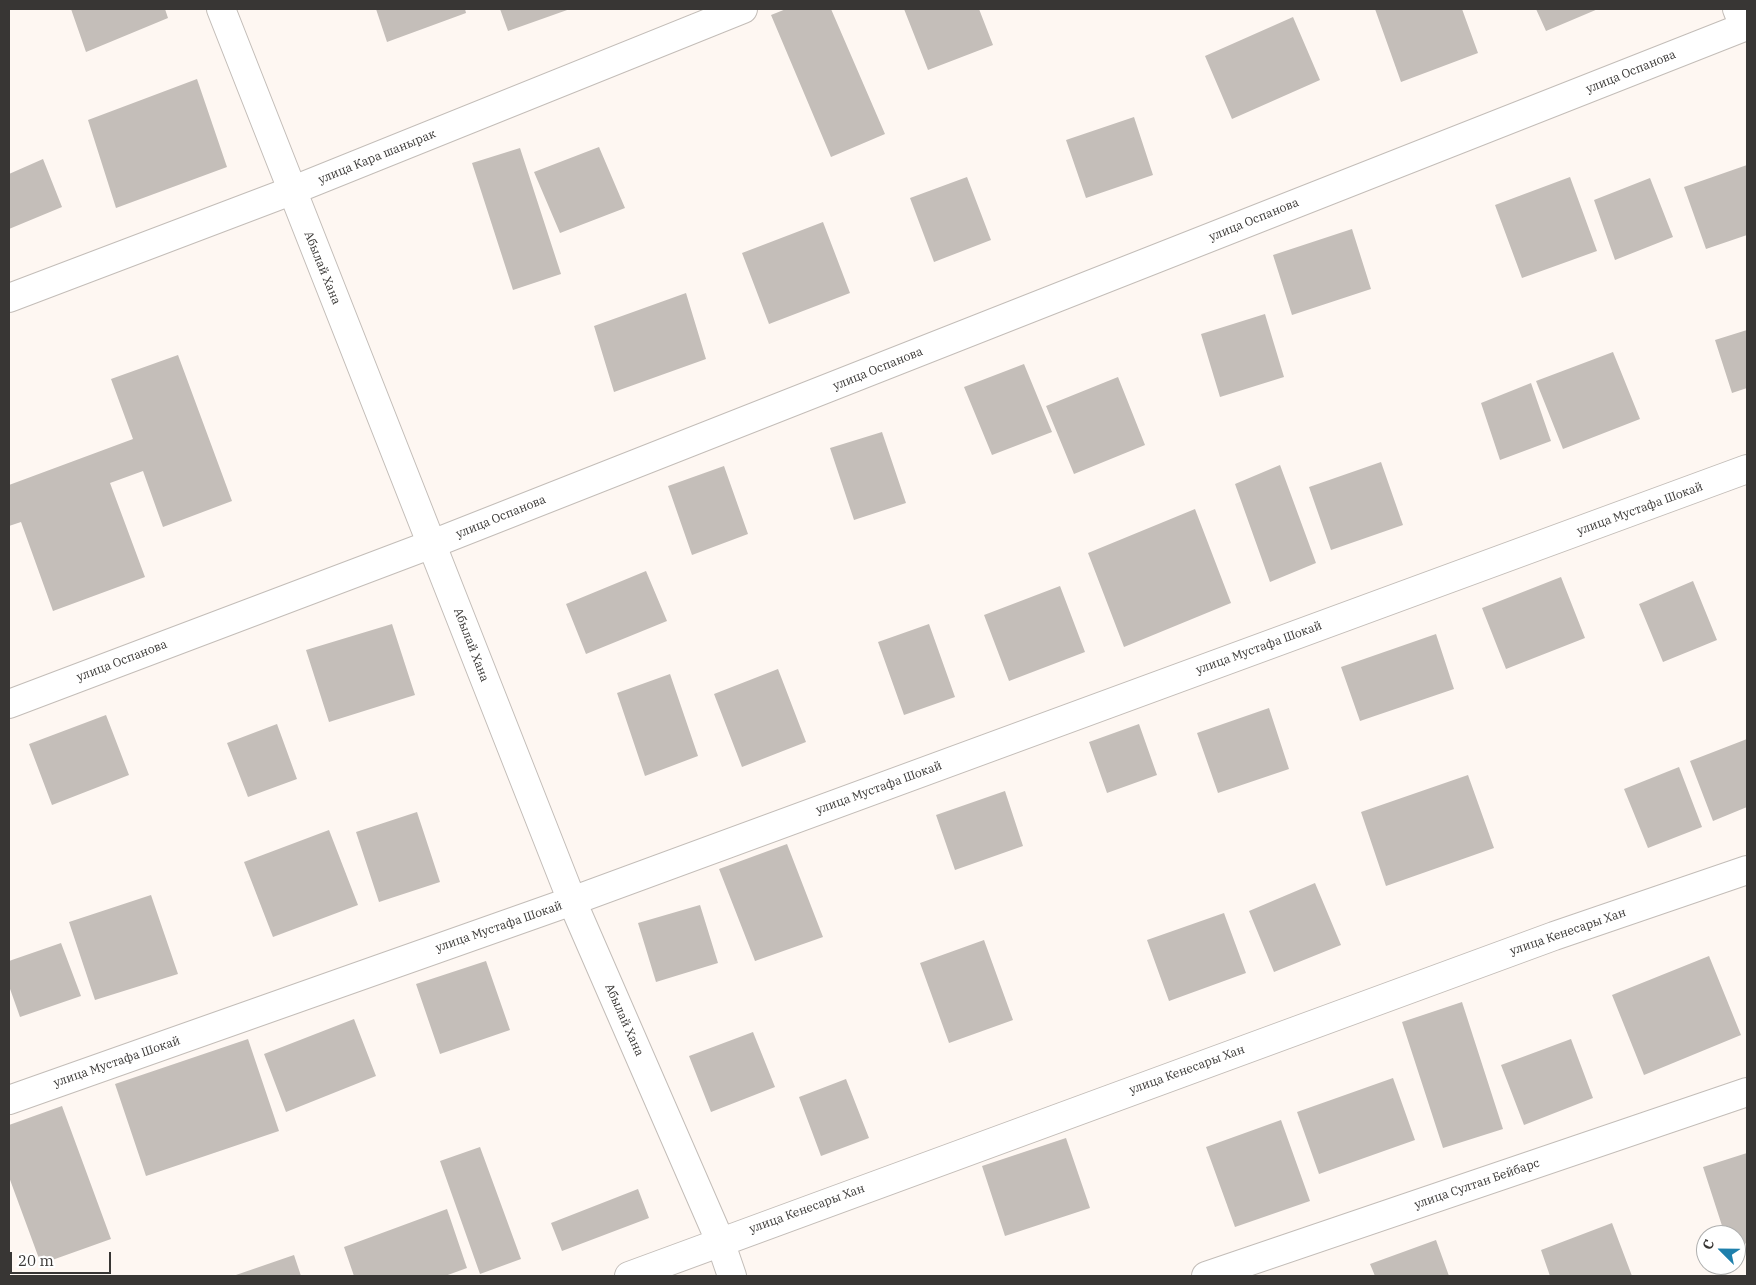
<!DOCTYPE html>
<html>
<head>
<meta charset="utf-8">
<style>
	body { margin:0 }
	#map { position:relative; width:1756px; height:1285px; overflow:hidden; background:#fef7f2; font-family:"IBM Plex Serif",serif }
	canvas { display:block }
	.frame { position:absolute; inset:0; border:10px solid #383634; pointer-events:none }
	.north { position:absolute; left:1696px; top:1225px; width:50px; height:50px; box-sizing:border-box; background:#fff; border:1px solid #afafae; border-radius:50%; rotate:293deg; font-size:14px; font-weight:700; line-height:20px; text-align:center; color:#383634 }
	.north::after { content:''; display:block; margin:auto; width:18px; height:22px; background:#1f80ac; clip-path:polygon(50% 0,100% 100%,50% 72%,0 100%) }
	.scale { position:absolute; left:10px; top:1252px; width:101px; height:22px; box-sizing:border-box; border:2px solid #383634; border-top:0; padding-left:6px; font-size:15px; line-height:18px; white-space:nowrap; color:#383634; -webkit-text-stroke:4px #fff; paint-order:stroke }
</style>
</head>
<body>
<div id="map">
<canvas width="1756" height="1285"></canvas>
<div class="frame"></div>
<div class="north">С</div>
<div class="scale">20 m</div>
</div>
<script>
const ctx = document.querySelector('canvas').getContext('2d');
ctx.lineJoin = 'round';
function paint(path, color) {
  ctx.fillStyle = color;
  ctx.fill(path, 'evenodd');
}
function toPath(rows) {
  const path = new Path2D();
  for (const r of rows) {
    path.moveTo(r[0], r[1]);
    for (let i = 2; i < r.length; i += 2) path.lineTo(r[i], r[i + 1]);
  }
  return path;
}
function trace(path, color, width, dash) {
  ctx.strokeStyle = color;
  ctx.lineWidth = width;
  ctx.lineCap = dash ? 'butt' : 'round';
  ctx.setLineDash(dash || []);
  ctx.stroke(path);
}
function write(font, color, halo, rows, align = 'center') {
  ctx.font = font + ' "IBM Plex Serif",serif';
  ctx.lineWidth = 4.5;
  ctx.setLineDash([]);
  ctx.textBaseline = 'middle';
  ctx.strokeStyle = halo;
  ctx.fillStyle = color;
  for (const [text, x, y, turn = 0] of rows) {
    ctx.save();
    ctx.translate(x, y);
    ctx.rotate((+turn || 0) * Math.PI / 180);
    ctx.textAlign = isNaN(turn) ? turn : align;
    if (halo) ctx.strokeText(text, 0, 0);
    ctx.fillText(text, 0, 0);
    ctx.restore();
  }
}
const building = toPath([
	[71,9,165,9,168,18,86,52],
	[376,9,465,9,466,13,387,42],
	[500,9,570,9,508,31],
	[786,9,831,9,885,134,831,157,771,15],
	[904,9,979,9,993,45,928,70],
	[1375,9,1462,9,1478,53,1401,82],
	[1536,9,1598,9,1546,31],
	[1293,17,1320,80,1232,119,1205,56],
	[197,79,227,167,116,208,88,120],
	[1134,117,1153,175,1086,198,1066,140],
	[599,147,625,208,560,233,534,172],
	[520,148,561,274,513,290,472,163],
	[43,159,62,207,9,229,9,174],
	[1747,165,1747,235,1706,249,1684,187],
	[967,177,991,240,934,262,910,198],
	[1570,177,1597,251,1522,278,1495,205],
	[1650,178,1673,237,1615,260,1594,200],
	[823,222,850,293,769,324,742,253],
	[1352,229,1371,289,1292,315,1273,255],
	[686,293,706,359,614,392,594,326],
	[1265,314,1284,377,1220,397,1201,334],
	[1747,330,1747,388,1732,393,1715,340],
	[1613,352,1640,419,1563,449,1536,381],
	[178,355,232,501,163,527,143,471,110,483,145,577,53,611,21,522,9,526,9,485,133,439,111,379],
	[1024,364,1052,432,992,455,964,387],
	[1118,377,1145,445,1074,474,1046,406],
	[1531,383,1551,441,1500,460,1481,403],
	[882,432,906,503,854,520,830,448],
	[1381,462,1403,525,1331,550,1309,487],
	[1280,465,1316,563,1270,582,1235,484],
	[724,466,748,534,692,555,668,486],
	[1195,509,1231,603,1124,647,1088,553],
	[646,571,667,621,586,654,566,604],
	[1561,577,1585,638,1506,669,1482,608],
	[1693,581,1717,640,1663,662,1639,604],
	[1060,586,1085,652,1009,681,984,615],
	[392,624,415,695,329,722,306,650],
	[929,624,955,697,904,715,878,642],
	[1436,634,1454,689,1360,721,1341,667],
	[778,669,806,742,742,767,714,694],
	[670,674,698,756,645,776,617,693],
	[1269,708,1289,769,1218,793,1197,733],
	[106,715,129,775,52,805,29,744],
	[277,724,297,779,248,797,227,743],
	[1139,724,1157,775,1107,793,1089,742],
	[1747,739,1747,807,1713,821,1690,761],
	[1679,767,1702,827,1648,848,1624,789],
	[1468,775,1494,848,1386,886,1361,812],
	[1005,791,1023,846,955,870,936,815],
	[417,812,440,882,379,902,356,832],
	[329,830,358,905,273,937,244,862],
	[787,844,823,937,755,961,719,869],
	[1315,883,1341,945,1274,972,1249,911],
	[151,895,178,974,95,1000,69,922],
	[700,905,718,963,656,982,638,923],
	[1224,913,1246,973,1169,1001,1147,940],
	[984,940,1013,1020,949,1043,920,963],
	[61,943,81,996,20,1017,9,986,9,961],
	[1709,956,1741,1035,1644,1075,1612,995],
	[486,961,510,1030,440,1054,416,984],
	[1462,1002,1503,1129,1443,1148,1402,1022],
	[354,1019,376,1076,286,1112,264,1054],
	[753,1032,775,1087,711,1112,689,1056],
	[248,1039,279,1131,146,1176,115,1084],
	[1571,1039,1593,1098,1524,1125,1501,1065],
	[1393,1078,1415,1140,1319,1174,1297,1112],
	[846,1079,869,1138,821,1156,799,1097],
	[62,1106,111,1239,41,1264,9,1177,9,1125],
	[1281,1120,1310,1201,1235,1227,1206,1147],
	[1066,1138,1090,1208,1005,1236,982,1166],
	[480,1147,521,1259,480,1274,440,1161],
	[1747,1153,1747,1243,1736,1247,1736,1235,1725,1235,1703,1167],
	[638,1189,649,1218,562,1251,551,1223],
	[447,1209,467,1268,445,1276,354,1276,344,1247],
	[1612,1223,1632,1276,1550,1276,1541,1250],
	[1436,1240,1449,1276,1375,1276,1370,1264],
	[294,1255,301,1276,233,1276]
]);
const minor = toPath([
	[221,9,572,901,720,1241,732,1276],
	[9,298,291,191,743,9],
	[9,704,432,544,1744,27,1737,9],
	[9,1100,572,901,1747,469],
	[629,1276,1554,936,1747,870],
	[1206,1276,1747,1092]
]);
const streetNames = [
	["улица Оспанова",1631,72,-22],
	["улица Кара шанырак",377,157,-22],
	["улица Оспанова",1254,220,-22],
	["Абылай Хана",322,268,68],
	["улица Оспанова",878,369,-22],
	["улица Мустафа Шокай",1640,509,-20],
	["улица Оспанова",501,517,-22],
	["Абылай Хана",471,645,69],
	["улица Мустафа Шокай",1259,648,-20],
	["улица Оспанова",122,661,-21],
	["улица Мустафа Шокай",879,788,-20],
	["улица Мустафа Шокай",499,927,-19],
	["улица Кенесары Хан",1568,932,-19],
	["Абылай Хана",624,1020,66],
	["улица Мустафа Шокай",117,1062,-19],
	["улица Кенесары Хан",1187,1070,-20],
	["улица Султан Бейбарс",1477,1184,-19],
	["улица Кенесары Хан",807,1209,-20]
];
paint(building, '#c4beb9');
trace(minor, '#c3bdb8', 30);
trace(minor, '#fff', 28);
write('12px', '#383634', '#fff', streetNames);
</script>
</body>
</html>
